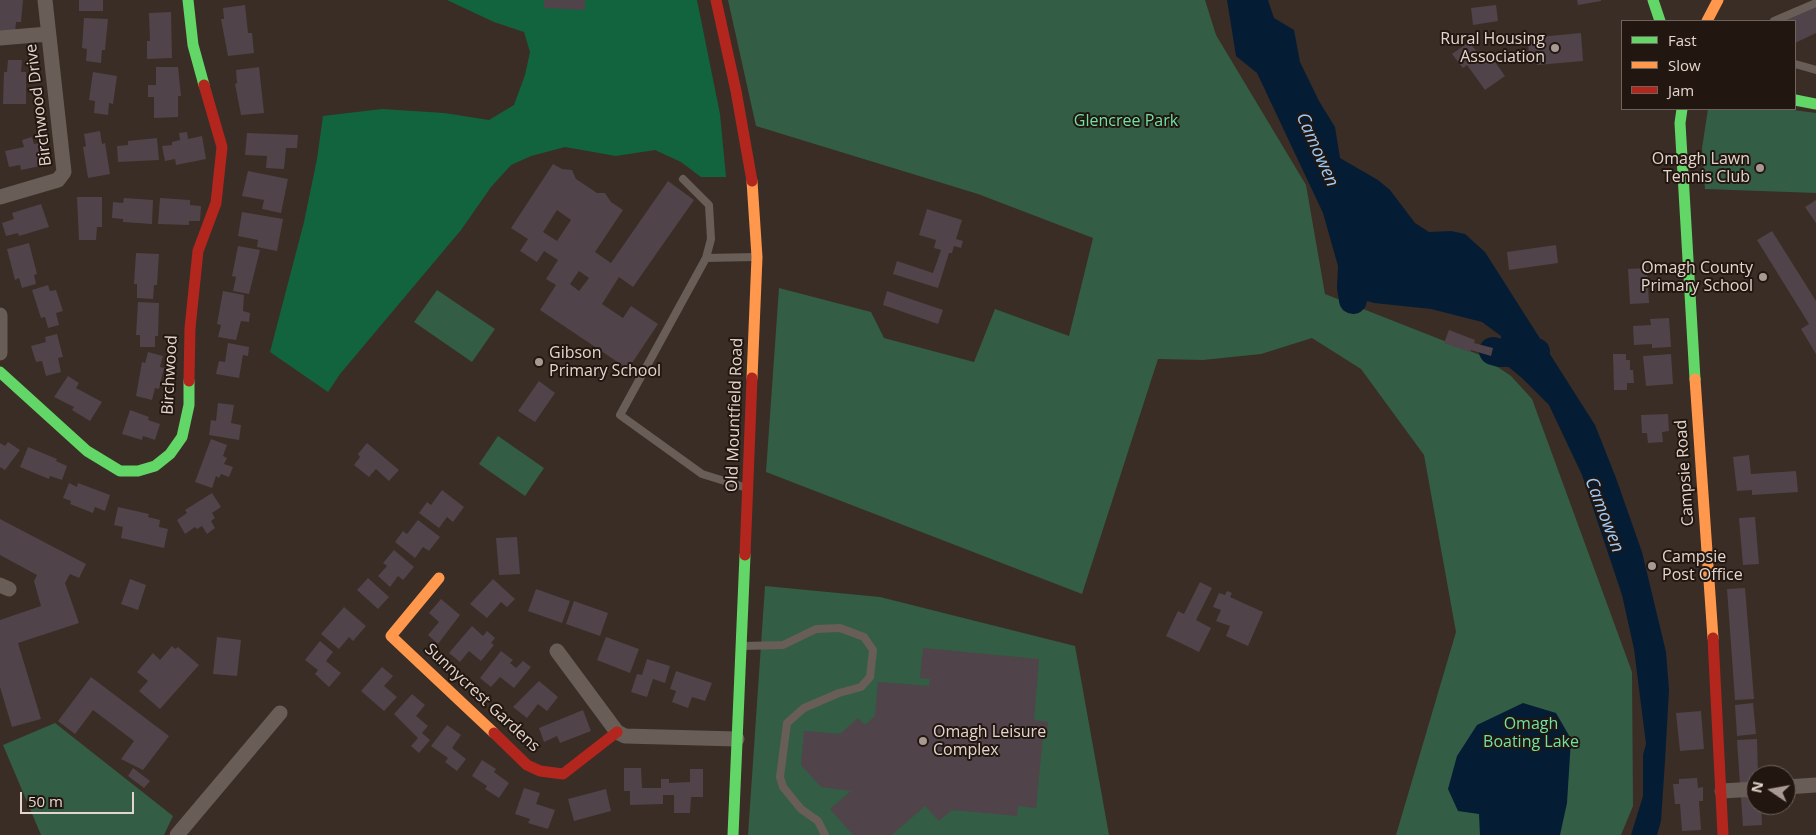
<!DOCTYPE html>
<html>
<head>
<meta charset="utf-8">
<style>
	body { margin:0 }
	#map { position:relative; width:1816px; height:835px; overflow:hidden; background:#3a2d25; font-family:"Open Sans",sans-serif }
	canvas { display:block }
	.legend { position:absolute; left:1621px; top:20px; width:175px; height:90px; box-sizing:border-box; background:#211710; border:1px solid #6f635b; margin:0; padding:6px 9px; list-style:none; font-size:15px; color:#e4d5cc }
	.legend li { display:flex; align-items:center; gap:10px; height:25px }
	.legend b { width:25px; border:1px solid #6f635b }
	.north { position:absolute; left:1746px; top:765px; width:50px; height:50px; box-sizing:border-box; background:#211710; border:1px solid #6f635b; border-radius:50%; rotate:282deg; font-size:14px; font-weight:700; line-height:20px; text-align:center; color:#e4d5cc }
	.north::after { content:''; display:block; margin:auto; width:18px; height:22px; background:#a89a92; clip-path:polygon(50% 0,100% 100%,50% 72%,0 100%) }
	.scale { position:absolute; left:20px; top:792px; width:114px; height:22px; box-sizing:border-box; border:2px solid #e4d5cc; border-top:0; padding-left:6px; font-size:15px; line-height:18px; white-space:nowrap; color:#e4d5cc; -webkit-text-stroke:4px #211710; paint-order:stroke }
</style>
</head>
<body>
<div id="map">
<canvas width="1816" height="835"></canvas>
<ul class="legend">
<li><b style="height:6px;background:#63d668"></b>Fast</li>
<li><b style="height:6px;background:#ff974d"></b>Slow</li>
<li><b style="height:6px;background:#b3261e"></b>Jam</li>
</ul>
<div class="north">N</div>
<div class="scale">50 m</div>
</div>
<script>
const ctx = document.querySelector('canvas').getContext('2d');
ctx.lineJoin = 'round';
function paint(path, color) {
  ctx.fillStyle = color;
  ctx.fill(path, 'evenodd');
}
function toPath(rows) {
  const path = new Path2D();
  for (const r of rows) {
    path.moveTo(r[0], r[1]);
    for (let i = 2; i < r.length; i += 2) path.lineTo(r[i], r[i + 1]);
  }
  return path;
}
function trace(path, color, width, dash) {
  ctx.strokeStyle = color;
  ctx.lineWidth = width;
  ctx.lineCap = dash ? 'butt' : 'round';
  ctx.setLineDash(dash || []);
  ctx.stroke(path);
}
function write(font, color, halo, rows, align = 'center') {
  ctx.font = font + ' "Open Sans",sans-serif';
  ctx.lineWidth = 4;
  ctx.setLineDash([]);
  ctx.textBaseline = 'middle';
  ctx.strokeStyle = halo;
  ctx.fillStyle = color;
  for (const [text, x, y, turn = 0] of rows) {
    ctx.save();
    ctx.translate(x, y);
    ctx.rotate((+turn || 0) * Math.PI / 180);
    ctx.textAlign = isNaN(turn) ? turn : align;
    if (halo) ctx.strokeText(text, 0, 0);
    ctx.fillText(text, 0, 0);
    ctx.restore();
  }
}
const green = toPath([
	[728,0,1205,0,1216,35,1306,185,1325,294,1480,355,1511,376,1532,399,1632,672,1633,806,1621,835,1396,835,1456,632,1424,455,1361,369,1312,338,1261,354,1203,360,1158,359,1082,594,766,472,779,288,871,312,884,338,974,362,995,309,1069,336,1093,238,978,194,756,126],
	[1708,109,1785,109,1816,113,1816,193,1705,189,1702,148],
	[437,290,495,329,472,362,414,322],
	[498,436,544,468,525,496,479,464],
	[765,586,880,597,1075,646,1109,835,748,835],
	[55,723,173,816,164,835,41,835,3,745]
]);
const forest = toPath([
	[447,0,697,0,720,114,726,177,701,177,681,162,655,150,616,156,565,147,531,156,511,165,491,187,461,230,340,374,328,392,270,352,304,222,317,159,323,116,382,109,444,113,489,120,514,105,525,75,530,52,524,32,494,22]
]);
const water = toPath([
	[1227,0,1268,0,1274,18,1294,30,1300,62,1319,101,1335,127,1340,158,1378,180,1390,190,1415,223,1429,232,1451,231,1465,234,1485,252,1595,425,1616,478,1642,552,1666,652,1669,690,1665,761,1661,821,1657,835,1631,835,1643,796,1643,755,1646,744,1634,649,1622,595,1582,475,1549,405,1522,378,1500,360,1501,336,1482,322,1431,309,1374,303,1357,298,1338,266,1323,213,1257,73,1236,56],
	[1523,703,1556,713,1571,739,1567,803,1560,835,1480,835,1479,814,1458,811,1448,789,1457,756,1477,725]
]);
const river = toPath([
	[1353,300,1351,287,1353,249],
	[1493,351,1500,353,1536,352]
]);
const building = toPath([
	[0,0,23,0,21,22,16,22,15,33,0,32],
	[79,0,103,0,103,11,79,11],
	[544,0,585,0,585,10,544,8],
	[1577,0,1601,0,1601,1,1578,5],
	[245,5,248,33,252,33,254,53,228,56,221,19,224,19,223,8],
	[1496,5,1498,21,1473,25,1471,8],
	[1816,6,1816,33,1795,43,1795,21,1783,21],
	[171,12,172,58,147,59,147,41,150,41,149,13],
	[84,18,108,19,105,50,102,50,101,63,86,61,87,49,82,48],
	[1581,33,1583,61,1537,65,1536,57,1529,58,1528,38],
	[1469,42,1481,57,1488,52,1505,76,1485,90,1467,65,1463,68,1452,54],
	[8,60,22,60,21,72,26,72,26,104,3,104,4,72,7,72],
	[156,67,178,67,181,96,178,96,178,117,154,118,154,97,148,97,148,85,156,85],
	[259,67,264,113,241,115,235,84,237,83,236,70],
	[93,72,117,76,113,104,109,103,108,115,94,113,95,101,89,100],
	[100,131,102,144,105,143,110,174,88,178,83,147,86,146,84,134],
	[187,132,188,139,202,136,206,159,176,165,175,159,165,161,162,146,172,145,172,142,180,140,179,133],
	[247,133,298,135,297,148,286,148,284,169,266,168,267,156,245,155],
	[32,137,34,144,45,142,50,164,21,170,20,165,9,167,5,151,24,147,22,140],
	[157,138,159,160,118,162,117,146,128,145,128,141],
	[553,164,562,169,572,170,576,179,597,193,605,193,611,202,623,210,595,252,611,263,668,181,694,200,633,287,619,277,602,304,623,318,631,306,658,324,628,369,540,310,556,285,546,279,558,260,544,251,537,262,520,251,528,239,511,228],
	[557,210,571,220,557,241,543,232],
	[579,271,589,278,579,291,570,284],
	[248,171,288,179,281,213,262,209,264,200,242,196],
	[77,197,102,197,102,227,97,227,96,240,79,240],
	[124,198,153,200,152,224,123,222,123,219,112,218,113,202,123,203],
	[160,198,190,200,190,205,201,206,200,221,189,221,189,225,158,224],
	[1816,200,1816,223,1805,207],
	[41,204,49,227,19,236,18,233,6,236,2,223,14,219,12,213],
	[927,209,962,220,956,239,963,241,961,248,954,246,952,253,949,253,938,288,893,274,897,261,933,273,941,250,934,248,936,240,919,235],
	[242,212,283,219,277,251,257,247,258,240,238,236],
	[1772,231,1816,301,1816,354,1801,329,1809,324,1757,240],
	[29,243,37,274,34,275,36,284,22,288,19,278,15,280,7,249],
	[1556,245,1558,263,1509,270,1507,252],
	[238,246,260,250,249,294,233,291,236,277,232,276],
	[136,253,159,254,157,285,154,285,153,299,137,298,137,284,134,284],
	[1647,268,1649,303,1630,304,1628,269],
	[48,285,50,291,56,290,63,311,56,313,59,325,48,328,45,317,41,318,32,290],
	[223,291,244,295,243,311,250,313,249,322,241,321,236,340,218,337,221,325,217,324],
	[887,291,943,310,938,324,883,305],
	[138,302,159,303,158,336,155,336,155,347,140,347,140,335,136,335],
	[1669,318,1671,347,1652,348,1652,344,1634,345,1633,326,1651,325,1650,319],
	[1449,330,1475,340,1474,343,1493,348,1491,356,1471,350,1470,352,1444,343],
	[57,334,63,357,58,358,61,372,46,376,42,361,36,362,31,346,46,342,45,337],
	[228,343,249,347,248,356,243,355,239,378,216,374,219,361,225,362],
	[148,352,163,356,160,367,164,368,159,389,155,388,152,400,136,396,142,362,145,363],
	[1613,354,1626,354,1626,360,1630,360,1630,370,1633,370,1634,383,1627,383,1627,390,1614,390],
	[1671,354,1673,384,1646,386,1643,356],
	[68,376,79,383,76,388,102,402,90,421,72,410,74,407,54,397],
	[539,381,555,393,535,422,518,411],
	[218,403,234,405,231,423,241,425,239,440,209,435,211,420,216,421],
	[130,410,149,417,148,420,160,424,155,440,143,436,142,440,122,434],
	[1668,414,1669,431,1662,432,1663,442,1648,443,1647,433,1642,433,1641,415],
	[211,439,227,445,223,456,227,458,224,464,233,467,229,477,221,474,219,478,216,476,212,488,195,482],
	[8,442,20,450,5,470,0,467,0,443,5,446],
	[367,443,399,470,389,481,376,469,369,477,354,465,360,457,358,454],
	[28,447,57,459,56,461,67,466,62,480,50,476,49,479,20,467],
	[1749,455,1751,474,1796,471,1798,492,1752,495,1752,490,1737,491,1733,457],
	[69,483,77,487,78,483,110,495,105,511,95,507,93,513,70,504,71,501,63,498],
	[442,490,464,507,453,522,447,517,439,528,419,513,427,502,431,505],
	[212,493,221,507,212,513,215,518,211,521,215,528,207,534,202,526,197,529,195,527,185,534,177,520,187,513,185,510],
	[118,507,149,514,148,517,160,520,159,527,168,529,164,548,121,538,123,527,114,525],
	[1755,517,1759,564,1743,565,1739,518],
	[0,519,86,564,79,578,70,574,65,583,79,623,18,643,41,719,12,727,0,687,0,620,41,606,34,581,37,575,0,555],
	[418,520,440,537,429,551,423,547,415,558,395,542,403,531,407,534],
	[517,537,520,574,499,575,496,538],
	[394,550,414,567,403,580,398,576,390,587,378,576,387,566,383,563],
	[368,578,389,597,378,609,357,590],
	[130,579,146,585,138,610,121,604],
	[493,579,515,599,507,607,501,602,487,618,470,604],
	[1200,582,1212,588,1196,620,1211,628,1199,652,1166,636,1178,611,1184,614],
	[1745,588,1754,699,1735,700,1727,589],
	[536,589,570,601,562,623,528,611],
	[1227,591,1232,593,1230,597,1263,612,1248,646,1226,636,1230,626,1216,621,1221,610,1213,607,1219,593,1225,595],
	[441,599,460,615,438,644,428,635,439,622,429,613],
	[574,601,608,613,600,636,566,624],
	[344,607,366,626,353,641,349,637,339,649,321,634],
	[472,626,483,636,487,631,495,638,491,643,494,645,481,661,469,651,460,662,449,653],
	[217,637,241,640,237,676,213,674],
	[606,637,639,649,630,673,597,660],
	[320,641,333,652,326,661,341,673,329,687,315,674,318,670,305,660],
	[172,646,175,649,178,647,199,665,160,709,139,691,148,681,137,672,153,653,160,660],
	[923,648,1039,659,1034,720,1048,722,1047,736,1043,736,1036,808,1018,806,1017,816,952,810,939,821,925,806,892,835,853,835,830,809,851,791,821,787,801,765,804,731,840,734,858,718,865,725,875,716,878,682,929,686,930,679,920,678],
	[501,651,513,660,510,663,516,668,523,661,531,667,514,688,500,677,491,687,480,678],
	[647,659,670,666,665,683,653,679,647,697,631,692,637,674,642,675],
	[382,667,393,676,384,686,397,697,384,711,361,691],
	[676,671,712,683,705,701,692,697,688,708,672,702,676,691,670,689],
	[91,677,169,736,143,770,121,759,134,741,93,710,75,734,58,721],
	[539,681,558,697,547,711,538,704,527,718,513,707],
	[412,694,425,705,416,716,428,726,422,733,430,740,419,753,411,746,418,738,394,714],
	[1753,703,1756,734,1737,736,1735,705],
	[583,710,591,731,560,743,557,736,544,742,539,728],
	[1701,711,1704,749,1680,751,1676,713],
	[447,725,461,735,452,748,466,759,457,771,445,762,448,758,431,746],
	[1757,739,1758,775,1756,775,1756,784,1740,785,1737,740],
	[482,760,496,769,494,772,509,783,499,798,485,789,487,786,472,776],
	[133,768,150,781,144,788,128,776],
	[624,768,641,768,642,788,661,788,661,779,669,779,669,783,690,782,690,769,703,769,703,797,691,797,690,813,674,813,674,795,663,795,663,804,630,805,630,791,624,791],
	[1697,778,1698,788,1703,787,1703,801,1699,801,1701,830,1682,831,1680,804,1675,804,1673,784,1679,784,1679,779],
	[524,788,540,793,536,804,555,810,548,829,528,823,530,819,515,814],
	[606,789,611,811,574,821,568,799],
	[1756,796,1756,805,1761,805,1762,825,1743,826,1741,797]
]);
const lane = toPath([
	[1774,21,1816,3],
	[1795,64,1816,70],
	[683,179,709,205,711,239,706,258],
	[747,488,702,474,620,415,706,258,755,257],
	[743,646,783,645,816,629,840,628,864,637,873,650,870,677,861,687,839,693,804,708,787,723,780,777,783,787,801,809,818,821,825,835]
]);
const street = toPath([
	[0,38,48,34],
	[0,197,58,180,64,172,45,0],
	[0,315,0,353],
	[0,585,9,589],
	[557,651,617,732,625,736,737,739],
	[1786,787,1816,785],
	[1722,791,1756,789],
	[177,835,280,713]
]);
const fast = toPath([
	[188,0,193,45,204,85],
	[1653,0,1660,21],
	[1795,100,1816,104],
	[1682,109,1680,123,1695,379],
	[0,372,87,451,120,471,138,471,155,466,170,454,182,437,189,405,189,381],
	[733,835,745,555]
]);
const slow = toPath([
	[1707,21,1718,0],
	[752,378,757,257,752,181],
	[1695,379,1713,638],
	[439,578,391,636,494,733]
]);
const jam = toPath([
	[716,0,736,91,752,181],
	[189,381,190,328,198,251,216,203,222,147,204,85],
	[745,555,752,378],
	[1713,638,1723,835],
	[494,733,527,765,540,771,563,774,617,732]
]);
const markers = [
	[1555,48,5,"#a89a92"],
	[1760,168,5,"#a89a92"],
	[1763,277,5,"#a89a92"],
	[539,362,5,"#a89a92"],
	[1652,566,5,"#a89a92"],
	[923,741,5,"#a89a92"]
];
const poiNames = [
	["Rural Housing",1545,39],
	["Association",1545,57],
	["Omagh Lawn",1750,159],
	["Tennis Club",1750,177],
	["Omagh County",1753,268],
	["Primary School",1753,286],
	["Gibson",549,353,"left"],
	["Primary School",549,371,"left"],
	["Campsie",1662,557,"left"],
	["Post Office",1662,575,"left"],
	["Omagh Leisure",933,732,"left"],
	["Complex",933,750,"left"]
];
const streetNames = [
	["Birchwood Drive",39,105,-97],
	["Birchwood",170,375,-87],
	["Old Mountfield Road",735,415,-88],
	["Campsie Road",1685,473,-94],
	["Sunnycrest Gardens",482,698,43]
];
const parkNames = [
	["Glencree Park",1126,121],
	["Omagh",1531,724],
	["Boating Lake",1531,742]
];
const waterNames = [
	["Camowen",1317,150,66],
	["Camowen",1604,515,69]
];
paint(green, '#335d44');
paint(forest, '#12643f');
paint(water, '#051d34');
trace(river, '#051d34', 28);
paint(building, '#51434a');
trace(lane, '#685e57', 8);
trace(street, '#685e57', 15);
trace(fast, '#63d668', 11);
trace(slow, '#ff974d', 11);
trace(jam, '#b3261e', 11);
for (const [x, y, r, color] of markers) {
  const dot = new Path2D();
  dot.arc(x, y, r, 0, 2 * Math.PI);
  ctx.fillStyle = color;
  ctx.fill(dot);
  trace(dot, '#211710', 2);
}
write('16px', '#e4d5cc', '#211710', poiNames, 'right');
write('16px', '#e4d5cc', '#211710', streetNames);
write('16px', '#70e2a4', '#211710', parkNames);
write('italic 18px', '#9ccbfa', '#211710', waterNames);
</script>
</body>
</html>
